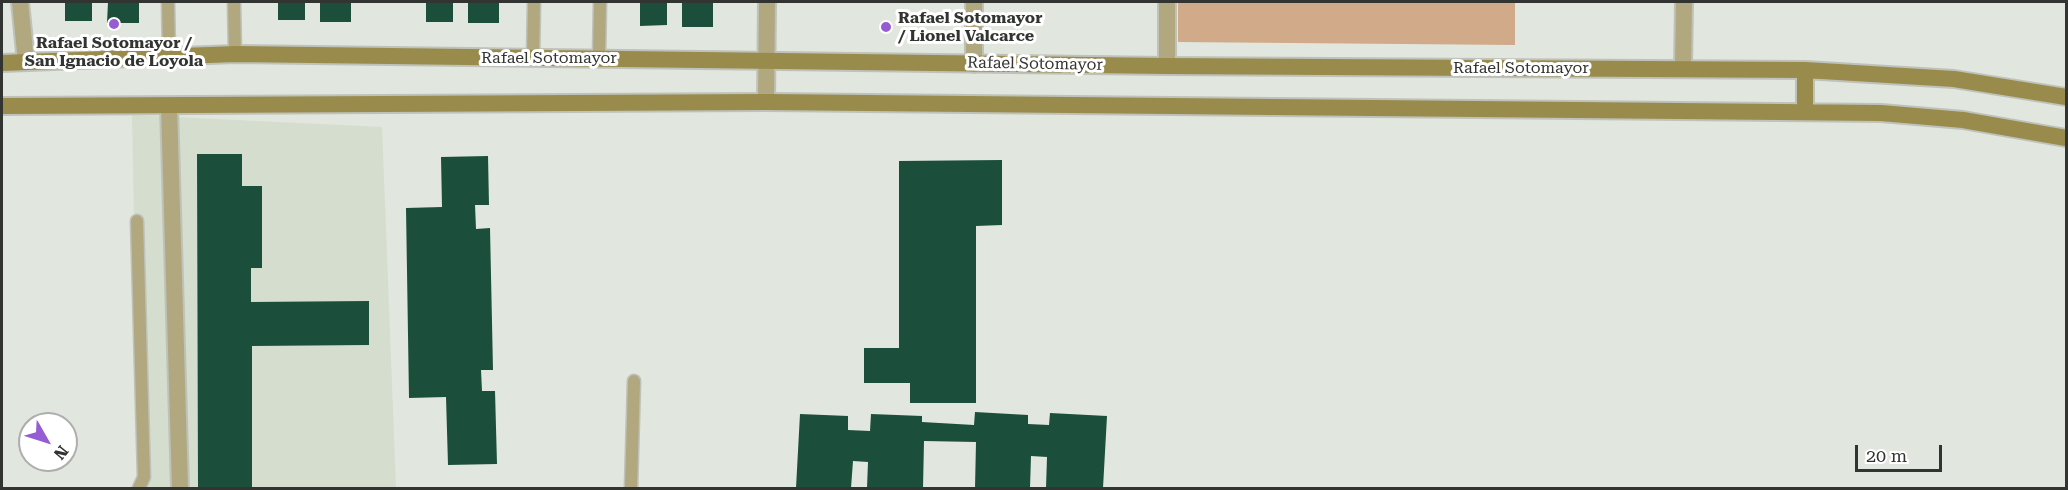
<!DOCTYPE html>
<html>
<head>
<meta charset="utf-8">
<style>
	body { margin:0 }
	#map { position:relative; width:2068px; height:490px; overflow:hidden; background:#e1e6de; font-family:"Roboto Serif",serif }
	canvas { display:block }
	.frame { position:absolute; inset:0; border:3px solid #323431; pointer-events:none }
	.north { position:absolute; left:18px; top:412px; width:60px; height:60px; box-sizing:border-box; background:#fff; border:2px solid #adaead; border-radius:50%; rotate:129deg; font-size:16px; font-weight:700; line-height:24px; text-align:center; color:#323431 }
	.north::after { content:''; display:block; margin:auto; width:21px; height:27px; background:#965cd4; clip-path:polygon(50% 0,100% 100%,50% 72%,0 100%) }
	.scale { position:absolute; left:1855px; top:445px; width:87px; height:27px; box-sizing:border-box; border:3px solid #323431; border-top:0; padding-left:8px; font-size:18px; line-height:21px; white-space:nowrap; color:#323431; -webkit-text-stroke:4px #fff; paint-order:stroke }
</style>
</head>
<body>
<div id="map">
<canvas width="2068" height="490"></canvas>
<div class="frame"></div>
<div class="north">N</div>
<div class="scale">20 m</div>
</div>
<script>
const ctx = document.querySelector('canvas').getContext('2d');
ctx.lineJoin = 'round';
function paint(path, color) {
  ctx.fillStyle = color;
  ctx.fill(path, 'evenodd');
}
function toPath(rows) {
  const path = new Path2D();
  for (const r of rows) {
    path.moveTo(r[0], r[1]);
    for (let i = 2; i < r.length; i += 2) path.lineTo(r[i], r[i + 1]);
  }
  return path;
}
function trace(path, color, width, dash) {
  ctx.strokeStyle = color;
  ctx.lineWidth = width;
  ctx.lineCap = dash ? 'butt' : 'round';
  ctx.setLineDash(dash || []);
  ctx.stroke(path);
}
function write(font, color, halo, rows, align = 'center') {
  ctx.font = font + ' "Roboto Serif",serif';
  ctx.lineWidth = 6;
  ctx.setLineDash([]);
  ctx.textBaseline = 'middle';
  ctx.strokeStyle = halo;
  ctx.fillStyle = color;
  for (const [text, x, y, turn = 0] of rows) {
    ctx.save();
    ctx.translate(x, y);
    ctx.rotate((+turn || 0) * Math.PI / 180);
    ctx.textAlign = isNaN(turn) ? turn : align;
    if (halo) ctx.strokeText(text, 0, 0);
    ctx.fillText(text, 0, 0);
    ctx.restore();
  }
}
const built = toPath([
	[132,115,382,127,396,488,139,488]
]);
const green = toPath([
	[1178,2,1515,2,1515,45,1178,42]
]);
const building = toPath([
	[65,2,92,2,92,21,65,21],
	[108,2,139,2,139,23,107,23],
	[278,2,305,2,305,20,278,20],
	[320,2,351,2,351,22,320,22],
	[426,2,453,2,453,22,426,22],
	[468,2,499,2,499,23,468,23],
	[640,2,667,2,667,25,640,26],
	[682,2,713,2,713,27,682,27],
	[197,154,242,154,242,186,262,186,262,268,251,268,251,302,369,301,369,345,252,346,252,488,198,488],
	[488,156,489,205,475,205,476,229,490,228,493,370,481,370,482,391,495,391,497,464,448,465,446,397,409,398,406,208,442,207,441,157],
	[1002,160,1002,225,976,226,976,403,910,403,910,383,864,383,864,348,899,348,899,161],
	[975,412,1028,415,1028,424,1049,425,1050,413,1107,416,1103,488,1046,488,1047,457,1031,456,1030,488,975,488,976,442,924,441,923,488,867,488,868,462,853,461,851,488,796,488,800,414,848,416,848,430,870,431,871,414,922,416,922,422,974,425]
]);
const service = toPath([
	[168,2,169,55],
	[234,2,235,54],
	[599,57,600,2],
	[533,59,534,2],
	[137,221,144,477,139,488],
	[631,488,634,381]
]);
const minor = toPath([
	[20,2,26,62],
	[974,64,974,2],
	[1167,66,1167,2],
	[1683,69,1684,2],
	[766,102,767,2],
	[169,106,180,488]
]);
const secondary = toPath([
	[2,63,235,54,1167,66,1805,70,1954,79,2066,97],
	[2,106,766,102,1881,113,1963,120,2066,138],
	[1805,112,1805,70]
]);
const markers = [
	[114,24,6,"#965cd4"],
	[886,27,6,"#965cd4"]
];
const poiNames = [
	["Rafael Sotomayor",898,18],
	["/ Lionel Valcarce",898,36],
	["Rafael Sotomayor /",114,43,"center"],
	["San Ignacio de Loyola",114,61,"center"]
];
const streetNames = [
	["Rafael Sotomayor",549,58],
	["Rafael Sotomayor",1035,64,1],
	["Rafael Sotomayor",1521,68]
];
paint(built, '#d5ddce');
paint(green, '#d0aa89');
paint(building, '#1b4f3c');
trace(service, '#bec2bb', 15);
trace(minor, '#bec2bb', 20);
trace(secondary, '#bec2bb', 20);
trace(service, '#b1a880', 12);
trace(minor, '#b1a880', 16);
trace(secondary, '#998b4c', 16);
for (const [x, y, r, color] of markers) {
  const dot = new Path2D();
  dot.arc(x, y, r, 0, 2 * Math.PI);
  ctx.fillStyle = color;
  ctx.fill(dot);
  trace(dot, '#fff', 2);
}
write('bold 16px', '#323431', '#fff', poiNames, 'left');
write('16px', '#323431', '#fff', streetNames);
</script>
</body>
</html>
